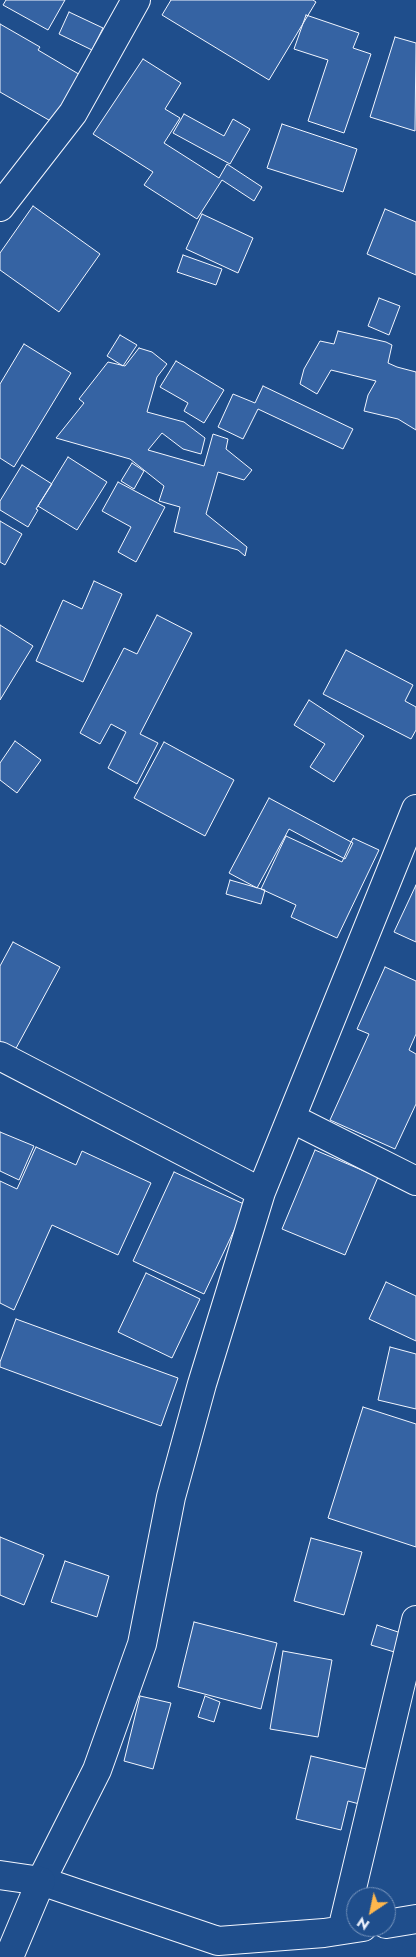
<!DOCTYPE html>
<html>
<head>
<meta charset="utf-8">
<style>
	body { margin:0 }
	#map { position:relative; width:416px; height:1957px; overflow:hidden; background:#1f4e8c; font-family:Jost,sans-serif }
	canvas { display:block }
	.north { position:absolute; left:346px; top:1887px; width:50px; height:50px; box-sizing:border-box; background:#1f4e8c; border:1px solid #7391ba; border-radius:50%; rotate:214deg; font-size:14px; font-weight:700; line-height:20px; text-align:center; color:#f2f6ff }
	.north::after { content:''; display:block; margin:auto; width:18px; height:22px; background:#ffb74d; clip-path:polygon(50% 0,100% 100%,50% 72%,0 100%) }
</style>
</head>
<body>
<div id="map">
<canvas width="416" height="1957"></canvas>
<div class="north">N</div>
</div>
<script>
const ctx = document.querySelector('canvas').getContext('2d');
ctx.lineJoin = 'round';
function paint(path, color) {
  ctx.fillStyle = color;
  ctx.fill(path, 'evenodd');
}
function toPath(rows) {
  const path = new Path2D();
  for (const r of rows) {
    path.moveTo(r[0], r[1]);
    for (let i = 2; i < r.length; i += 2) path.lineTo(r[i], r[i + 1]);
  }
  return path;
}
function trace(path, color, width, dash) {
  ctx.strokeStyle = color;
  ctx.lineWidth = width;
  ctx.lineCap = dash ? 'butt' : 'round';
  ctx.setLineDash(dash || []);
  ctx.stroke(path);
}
const building = toPath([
	[6,0,65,0,48,30,3,5,6,0],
	[171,0,313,0,316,2,269,80,162,15,171,0],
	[69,12,103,28,92,50,59,34,69,12],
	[306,15,359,33,353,48,371,54,344,133,308,121,328,60,294,49,306,15],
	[0,24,40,47,38,50,82,76,54,123,0,92,0,24],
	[395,37,416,43,415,131,370,117,395,37],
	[143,59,181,83,165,109,180,118,164,143,219,178,227,164,262,187,254,201,222,180,197,219,144,185,153,172,93,134,143,59],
	[184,114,224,136,233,119,250,129,230,164,173,133,184,114],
	[282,124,357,149,343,192,267,168,282,124],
	[33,206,100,254,59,312,0,270,0,253,33,206],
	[385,209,416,222,416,275,367,254,385,209],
	[202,214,253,238,238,273,186,249,202,214],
	[183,255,222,269,216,285,177,272,183,255],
	[379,298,400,306,389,335,368,326,379,298],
	[338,331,386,342,392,345,388,363,397,367,416,372,416,430,398,419,364,411,368,395,376,381,331,370,317,394,300,384,304,369,320,341,334,344,338,331],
	[120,335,137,345,123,366,107,356,120,335],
	[24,344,71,373,14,467,0,458,0,384,24,344],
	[139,348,152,352,167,364,157,377,147,412,184,422,205,438,201,454,183,449,162,433,148,450,204,466,213,434,228,439,226,449,252,470,244,480,218,472,206,514,247,547,245,556,238,550,174,532,180,507,159,501,164,486,130,459,56,438,84,403,79,399,108,362,125,366,139,348],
	[176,361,224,390,204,423,184,411,188,403,160,387,176,361],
	[263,386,353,429,343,449,258,409,243,439,218,427,233,394,255,403,263,386],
	[68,457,107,482,77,530,38,506,68,457],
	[132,463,144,471,134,489,121,481,132,463],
	[22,465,52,484,36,509,38,510,28,527,0,510,0,501,22,465],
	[118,482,165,507,136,562,118,552,131,527,102,511,118,482],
	[0,521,22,534,5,565,0,562,0,521],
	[94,581,122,594,83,682,36,661,63,600,82,609,94,581],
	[157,615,192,633,140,734,158,743,137,784,108,768,126,732,111,724,100,744,80,733,124,648,137,654,157,615],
	[0,625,33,646,0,700,0,625],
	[346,650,413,685,405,701,416,707,416,730,411,739,323,694,346,650],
	[309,700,364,736,334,782,310,767,325,744,294,725,309,700],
	[15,741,41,760,17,793,0,780,0,763,15,741],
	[164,742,234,780,205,836,134,798,164,742],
	[269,798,353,843,345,859,289,829,257,888,229,873,269,798],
	[286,836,342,862,353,838,379,850,337,938,291,917,296,905,261,889,286,836],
	[230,880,265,890,261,904,226,894,230,880],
	[416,885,416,942,394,932,416,885],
	[13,942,60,967,14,1052,0,1045,0,966,13,942],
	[385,967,416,981,416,1034,409,1050,416,1054,416,1104,395,1149,330,1120,369,1034,357,1029,385,967],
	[0,1132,34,1146,19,1180,0,1171,0,1132],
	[36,1147,76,1165,82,1151,151,1183,118,1255,52,1225,14,1310,0,1303,0,1181,17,1189,36,1147],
	[315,1150,378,1177,345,1255,282,1229,315,1150],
	[174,1172,246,1205,204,1294,133,1261,174,1172],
	[146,1273,200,1299,172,1358,118,1332,146,1273],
	[386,1282,416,1296,416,1341,369,1319,386,1282],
	[16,1319,178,1378,161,1426,0,1367,0,1362,16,1319],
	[390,1347,416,1354,416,1409,378,1400,390,1347],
	[363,1407,416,1424,416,1547,328,1518,363,1407],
	[0,1537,44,1555,24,1605,0,1595,0,1537],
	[311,1538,362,1552,344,1615,294,1601,311,1538],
	[65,1561,109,1576,97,1617,51,1602,65,1561],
	[194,1622,277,1643,261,1709,178,1687,194,1622],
	[377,1625,407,1635,401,1654,371,1645,377,1625],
	[283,1651,332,1660,318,1737,270,1729,283,1651],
	[140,1696,171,1703,153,1769,124,1761,140,1696],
	[205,1696,220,1702,214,1722,198,1717,205,1696],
	[311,1756,375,1771,367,1806,348,1801,341,1830,296,1819,311,1756]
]);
const minor = toPath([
	[0,207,73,113,136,0],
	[0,1056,261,1192],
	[291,1118,416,1181],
	[386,1924,416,1919],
	[363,1927,324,1933,218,1941,41,1881,97,1770,142,1644,171,1497,202,1384,261,1192,416,809],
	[342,1930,416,1620]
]);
const major = toPath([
	[0,1875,41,1881,9,1957]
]);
paint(building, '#3563a3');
trace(building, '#f2f6ff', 1);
trace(minor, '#f2f6ff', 30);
trace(major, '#f2f6ff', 30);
trace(minor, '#1f4e8c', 28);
trace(major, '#1f4e8c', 28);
</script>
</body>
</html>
